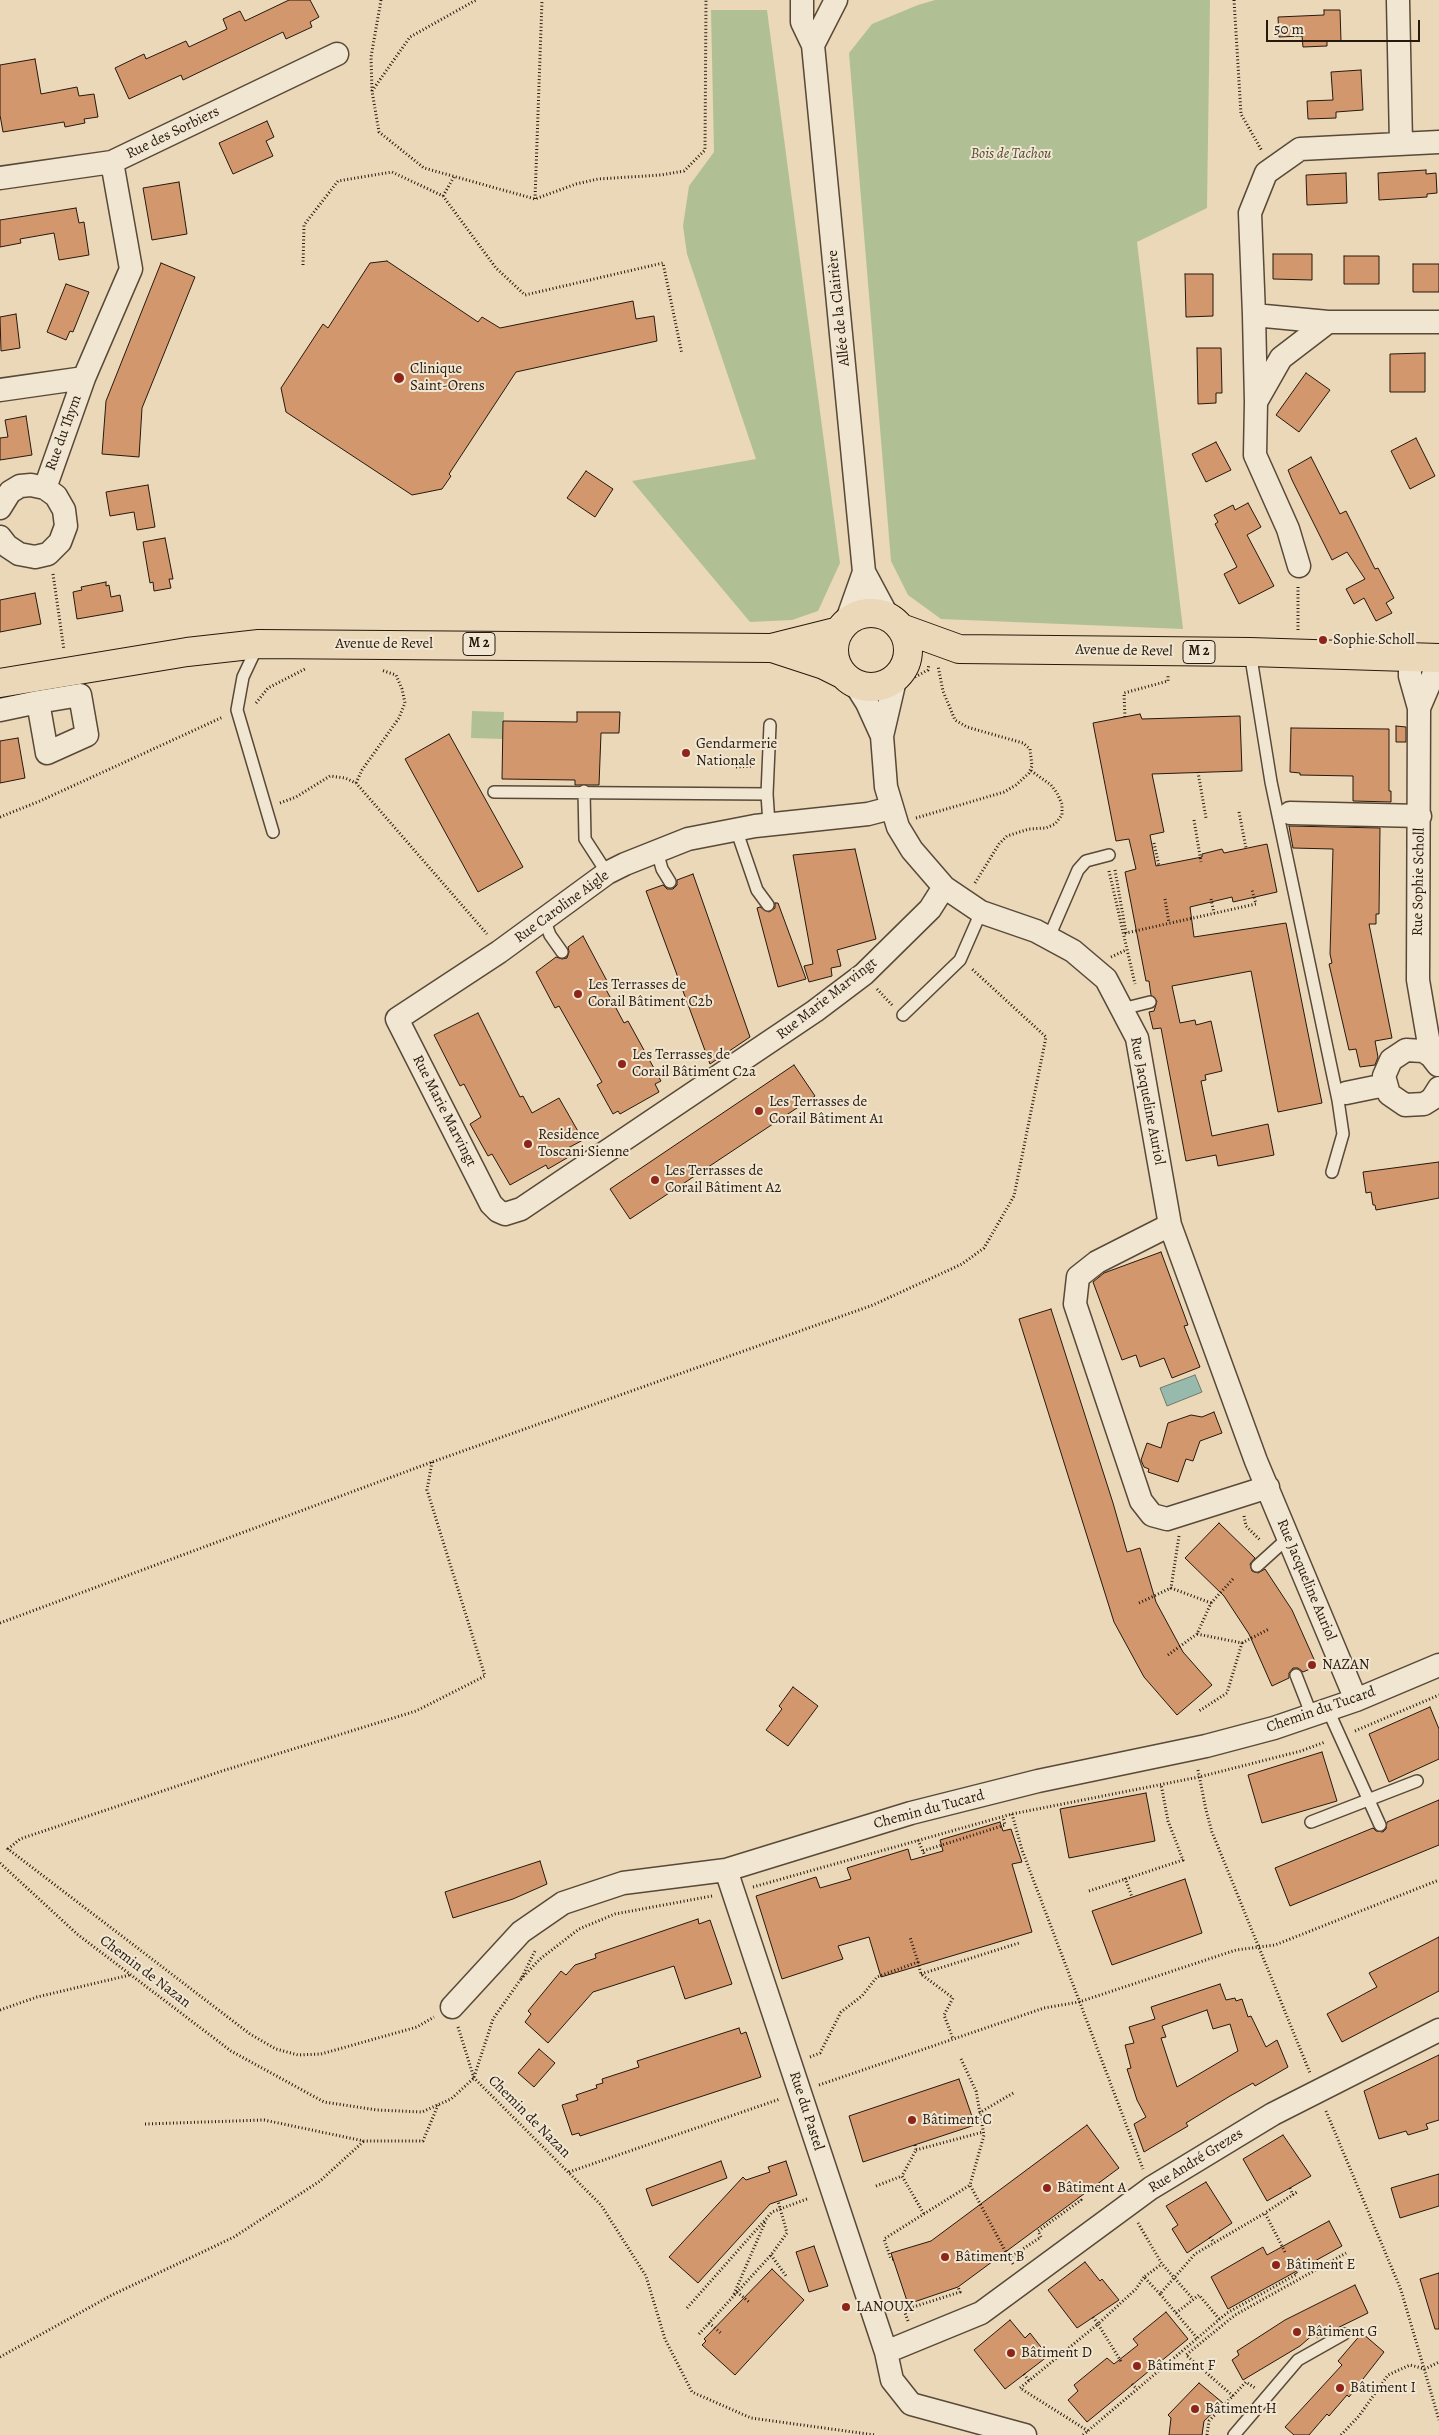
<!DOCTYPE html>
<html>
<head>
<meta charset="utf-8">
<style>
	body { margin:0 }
	#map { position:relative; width:1439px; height:2435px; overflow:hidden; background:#ead8b8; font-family:Alegreya,serif }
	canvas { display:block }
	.scale { position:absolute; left:1266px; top:20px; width:154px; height:22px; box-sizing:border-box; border:2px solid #27190d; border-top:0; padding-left:6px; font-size:15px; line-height:18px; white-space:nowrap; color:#27190d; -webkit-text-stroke:4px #f1e6d1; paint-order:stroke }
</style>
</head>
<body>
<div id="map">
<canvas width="1439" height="2435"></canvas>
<div class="scale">50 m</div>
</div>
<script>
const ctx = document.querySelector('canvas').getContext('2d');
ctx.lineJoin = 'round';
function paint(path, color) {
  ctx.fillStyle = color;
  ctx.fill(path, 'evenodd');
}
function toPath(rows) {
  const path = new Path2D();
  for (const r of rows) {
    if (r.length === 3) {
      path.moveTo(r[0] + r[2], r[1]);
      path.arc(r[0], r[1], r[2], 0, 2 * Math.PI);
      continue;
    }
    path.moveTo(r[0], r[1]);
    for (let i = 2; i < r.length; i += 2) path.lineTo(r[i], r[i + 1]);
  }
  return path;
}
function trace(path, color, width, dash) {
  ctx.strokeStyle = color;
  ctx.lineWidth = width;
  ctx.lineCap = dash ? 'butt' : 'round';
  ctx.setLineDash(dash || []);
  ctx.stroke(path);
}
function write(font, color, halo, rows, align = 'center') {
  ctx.font = font + ' Alegreya,serif';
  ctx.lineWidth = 4;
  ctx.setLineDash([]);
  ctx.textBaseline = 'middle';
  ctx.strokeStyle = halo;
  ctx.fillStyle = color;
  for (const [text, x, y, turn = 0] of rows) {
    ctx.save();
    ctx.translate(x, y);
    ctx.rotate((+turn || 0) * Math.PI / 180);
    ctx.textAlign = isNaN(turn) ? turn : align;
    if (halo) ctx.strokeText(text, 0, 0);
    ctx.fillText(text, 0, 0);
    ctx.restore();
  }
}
const green = toPath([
	[935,0,1210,0,1207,208,1137,242,1183,629,941,619,908,595,891,561,849,53,872,24,918,5],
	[711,10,767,10,840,563,818,611,792,620,750,622,632,481,756,459,687,254,683,226,689,186,714,152],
	[472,711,504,712,503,739,471,738]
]);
const water = toPath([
	[1195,1375,1202,1392,1167,1406,1160,1388,1195,1375]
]);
const building = toPath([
	[289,0,310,0,319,17,310,22,312,27,286,39,283,32,183,80,181,75,129,99,115,68,144,54,146,59,186,41,189,47,227,29,223,19,240,11,245,21,289,0],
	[1324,10,1340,10,1341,41,1327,41,1327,46,1303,47,1302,36,1279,37,1278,17,1324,15,1324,10],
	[35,59,41,94,77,87,79,96,94,94,98,117,84,119,85,123,65,127,64,122,3,132,0,115,0,65,35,59],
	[1361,70,1363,110,1336,112,1336,118,1308,119,1307,101,1333,100,1331,72,1361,70],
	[267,121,274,137,266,141,273,156,233,174,219,143,267,121],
	[1426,170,1426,174,1436,173,1437,193,1427,194,1427,197,1379,200,1378,173,1426,170],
	[1346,173,1347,203,1307,205,1306,175,1346,173],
	[179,182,187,234,152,240,143,188,179,182],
	[76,208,79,223,84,222,89,255,59,260,54,233,20,239,21,243,0,247,0,220,76,208],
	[1273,254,1312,254,1312,280,1273,279,1273,254],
	[1344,256,1379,256,1379,284,1344,284,1344,256],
	[387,261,478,322,482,317,500,328,633,301,636,319,654,316,657,341,516,372,449,474,451,476,442,489,412,495,286,412,281,388,323,324,328,328,370,263,387,261],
	[161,263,195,277,142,408,139,457,102,454,106,401,161,263],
	[1413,264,1439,264,1439,292,1413,292,1413,264],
	[1185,274,1213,274,1213,316,1186,317,1185,274],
	[66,284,89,292,73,332,70,331,66,340,47,332,66,284],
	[16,314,20,348,1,351,0,317,16,314],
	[1197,348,1221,348,1222,393,1216,393,1216,403,1198,404,1197,348],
	[1425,353,1425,392,1390,392,1390,354,1425,353],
	[1306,373,1330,390,1299,432,1276,415,1306,373],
	[26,416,32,455,0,460,0,438,8,437,5,420,26,416],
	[1416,438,1435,476,1410,489,1391,451,1416,438],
	[1216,442,1231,470,1206,482,1192,454,1216,442],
	[1311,457,1340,514,1346,511,1375,569,1378,568,1394,598,1386,603,1392,613,1376,621,1364,598,1354,604,1346,589,1365,579,1347,552,1332,560,1292,480,1288,470,1311,457],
	[586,471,613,489,595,517,567,498,586,471],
	[148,485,155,527,137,530,134,512,110,516,106,492,148,485],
	[1248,503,1261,527,1247,535,1274,586,1239,604,1224,574,1237,567,1215,524,1218,522,1214,515,1233,505,1235,510,1248,503],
	[165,538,173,579,169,579,171,588,154,591,153,582,150,583,143,542,165,538],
	[106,582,106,586,109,585,111,597,120,595,123,611,77,619,73,592,82,590,81,587,106,582],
	[35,593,41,624,0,632,0,600,35,593],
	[577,712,620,712,619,733,601,733,599,785,575,785,575,780,502,779,503,721,577,722,577,712],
	[1140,714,1142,719,1240,716,1242,771,1152,774,1164,832,1150,835,1156,866,1202,857,1202,854,1222,849,1224,853,1267,844,1277,892,1233,902,1232,897,1190,907,1194,937,1286,923,1322,1103,1278,1112,1251,971,1172,986,1180,1023,1195,1020,1196,1025,1211,1021,1222,1071,1205,1075,1206,1080,1201,1081,1212,1136,1268,1124,1274,1155,1218,1166,1216,1155,1186,1161,1161,1028,1153,1029,1149,1012,1154,1011,1157,1001,1151,995,1149,981,1146,981,1125,872,1136,869,1129,839,1116,841,1093,723,1140,714],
	[1396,726,1406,727,1406,742,1396,742,1396,726],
	[1291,728,1389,729,1389,791,1391,791,1391,802,1353,801,1353,776,1300,775,1300,773,1290,772,1291,728],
	[449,734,523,867,478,892,405,759,449,734],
	[18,738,25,778,0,783,0,741,18,738],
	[1289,826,1380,828,1379,914,1376,914,1376,924,1369,924,1392,1038,1375,1041,1378,1057,1375,1065,1360,1067,1356,1049,1349,1050,1329,964,1332,963,1330,954,1333,849,1293,848,1289,826],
	[855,849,876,939,837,950,841,966,831,968,832,976,809,982,804,966,813,964,793,855,855,849],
	[693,874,750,1037,710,1064,646,891,663,885,667,889,673,889,677,885,677,880,693,874],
	[775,903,778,903,806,979,778,987,757,908,760,907,769,912,775,908,775,903],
	[583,936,607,981,602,982,624,1023,628,1021,661,1081,655,1084,659,1092,620,1114,618,1111,613,1114,597,1085,602,1082,559,1006,555,1008,536,972,556,957,562,959,567,958,569,952,568,947,583,936],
	[478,1013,520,1097,523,1096,532,1113,559,1098,583,1140,568,1148,572,1155,548,1169,546,1165,510,1185,492,1154,488,1156,470,1124,481,1117,464,1084,460,1086,434,1035,478,1013],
	[794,1065,815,1096,630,1219,610,1189,794,1065],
	[1439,1162,1439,1198,1376,1210,1375,1205,1373,1205,1371,1192,1366,1193,1363,1172,1439,1162],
	[1161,1252,1188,1325,1184,1326,1200,1367,1172,1378,1164,1358,1140,1367,1136,1355,1122,1360,1093,1282,1104,1273,1161,1252],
	[1051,1309,1113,1503,1127,1552,1140,1548,1156,1602,1183,1652,1212,1685,1177,1715,1144,1677,1114,1622,1019,1319,1051,1309],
	[1214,1412,1222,1433,1200,1441,1193,1461,1186,1459,1178,1482,1148,1472,1149,1469,1144,1467,1141,1460,1147,1443,1161,1448,1168,1423,1191,1415,1202,1417,1214,1412],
	[1219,1523,1255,1558,1250,1564,1252,1571,1258,1573,1265,1569,1292,1610,1317,1666,1303,1672,1298,1668,1293,1668,1289,1673,1289,1678,1272,1686,1249,1634,1224,1596,1185,1558,1219,1523],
	[793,1687,818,1706,788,1746,766,1730,782,1709,779,1706,793,1687],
	[1430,1707,1439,1729,1439,1759,1389,1782,1369,1734,1430,1707],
	[1322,1752,1337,1801,1262,1823,1248,1775,1322,1752],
	[1146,1793,1155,1841,1069,1858,1060,1809,1146,1793],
	[1439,1800,1439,1845,1290,1906,1275,1868,1373,1828,1376,1831,1383,1832,1386,1829,1387,1822,1439,1800],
	[1000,1822,1003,1831,1011,1829,1022,1862,1012,1864,1032,1932,881,1977,869,1937,838,1946,843,1959,782,1979,756,1896,816,1877,820,1888,851,1879,847,1868,908,1849,911,1860,943,1851,940,1840,1000,1822],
	[540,1861,547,1884,513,1899,453,1918,445,1892,540,1861],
	[1185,1879,1202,1933,1112,1965,1092,1911,1185,1879],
	[698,1919,699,1924,710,1920,732,1984,685,1999,674,1966,593,1992,548,2043,525,2022,531,2014,528,2011,561,1971,566,1975,575,1965,596,1958,595,1954,698,1919],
	[1439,1937,1439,1991,1342,2042,1327,2014,1377,1987,1369,1973,1439,1937],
	[1220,1984,1226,2000,1235,1998,1236,2001,1242,1999,1248,2017,1251,2016,1266,2047,1277,2040,1288,2067,1255,2086,1253,2083,1230,2096,1186,2123,1188,2126,1144,2152,1134,2124,1146,2117,1137,2100,1127,2069,1131,2068,1125,2045,1134,2043,1129,2027,1155,2019,1151,2007,1220,1984],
	[1207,2010,1213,2029,1230,2024,1238,2051,1177,2087,1161,2038,1166,2037,1162,2026,1207,2010],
	[739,2028,741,2034,746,2032,761,2077,580,2136,579,2133,572,2135,562,2105,578,2100,576,2095,597,2088,596,2085,603,2083,602,2079,639,2067,637,2061,739,2028],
	[539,2049,555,2063,534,2087,518,2073,539,2049],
	[1439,2055,1439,2120,1426,2124,1428,2129,1408,2135,1406,2131,1379,2139,1364,2091,1439,2055],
	[959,2079,975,2125,863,2162,849,2116,959,2079],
	[1087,2125,1119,2168,958,2287,908,2304,891,2253,931,2241,1087,2125],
	[1283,2135,1311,2176,1267,2201,1243,2159,1283,2135],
	[721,2161,727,2178,652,2206,646,2189,721,2161],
	[786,2161,797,2195,770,2204,698,2283,669,2257,743,2177,746,2180,770,2172,768,2167,786,2161],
	[1439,2174,1439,2206,1400,2218,1391,2188,1439,2174],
	[1206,2182,1232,2223,1187,2253,1172,2229,1178,2225,1166,2206,1206,2182],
	[1329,2221,1342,2246,1228,2309,1211,2277,1263,2247,1267,2255,1329,2221],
	[814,2246,828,2286,809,2292,796,2252,814,2246],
	[1085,2262,1100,2281,1102,2279,1119,2300,1077,2328,1048,2290,1085,2262],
	[772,2269,804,2300,735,2375,702,2345,706,2341,704,2339,772,2269],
	[1439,2273,1439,2329,1435,2329,1420,2279,1439,2273],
	[1355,2285,1368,2313,1317,2338,1315,2333,1300,2346,1243,2380,1232,2360,1239,2355,1237,2351,1285,2320,1355,2285],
	[1166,2312,1188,2339,1087,2422,1068,2400,1078,2391,1074,2385,1107,2358,1114,2364,1138,2345,1133,2339,1166,2312],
	[1010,2320,1025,2338,1030,2333,1048,2356,1005,2389,974,2350,1010,2320],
	[1362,2333,1384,2352,1349,2397,1347,2395,1329,2416,1327,2414,1309,2435,1294,2435,1285,2427,1342,2365,1338,2361,1362,2333],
	[1199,2383,1223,2403,1204,2421,1202,2435,1169,2435,1171,2418,1168,2415,1199,2383]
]);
const path = toPath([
	[381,0,371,57,372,91,379,132,424,168,535,199,576,184,598,179,661,175,684,171,705,150,706,0],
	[1234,0,1241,114,1262,151],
	[372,91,410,37,476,0],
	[443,196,455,175],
	[535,199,542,0],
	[303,265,304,225,338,181,392,172,443,196,496,268,525,295,663,263,682,354],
	[53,574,64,650],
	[1298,630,1298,586],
	[915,677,928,670,929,664],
	[256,703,268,688,305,669],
	[1125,717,1124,693,1168,681,1168,675],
	[736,767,753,766],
	[1198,772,1206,818],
	[356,783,362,770,399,718,405,703,402,689,396,675,381,670],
	[280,803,296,797,330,776,345,778,356,783,487,934],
	[1239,812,1246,848],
	[0,817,40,801,223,717],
	[916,818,1004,792,1016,785,1029,773,1032,766,1030,749,1023,743,967,727,955,720,943,691,938,666],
	[1194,820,1201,862],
	[1154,843,1159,866],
	[1115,870,1126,933,1256,904,1252,890],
	[1109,871,1135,984],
	[975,883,999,844,1007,836,1029,829,1046,828,1055,824,1062,815,1062,804,1057,793,1051,785,1030,770],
	[1165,899,1169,923],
	[1211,899,1214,913],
	[1111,957,1126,950],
	[877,989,892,1005],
	[432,1462,427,1490,485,1676,416,1711,222,1771,20,1839,8,1849,250,2034,276,2049,298,2055,321,2054,417,2027,434,2017],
	[1244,1516,1246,1526,1261,1541],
	[1179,1536,1171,1588,1211,1603,1197,1634,1242,1643,1227,1693,1199,1711],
	[1139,1603,1171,1588],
	[1211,1603,1233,1579],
	[0,1623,432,1462,873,1305,962,1264,984,1248,1014,1196,1046,1037,972,969],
	[1242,1643,1269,1629],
	[1168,1655,1197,1634],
	[1355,1731,1439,1695],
	[1198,1770,1206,1810,1212,1832,1310,2073],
	[1012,1814,1022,1850,1143,2169],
	[918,1840,925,1856],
	[923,1851,1005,1825,1003,1817],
	[0,1863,77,1934,231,2051,324,2102,377,2110,422,2112,451,2099,474,2078],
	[1125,1878,1132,1897],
	[753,1887,1012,1814,1199,1777,1301,1751,1325,1742],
	[1089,1891,1183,1860,1168,1821,1161,1784],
	[918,1962,921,1974,953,1998,944,2015,953,2039],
	[921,1974,1019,1943],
	[521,1979,540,1959,579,1929,615,1914,712,1896],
	[0,2010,37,1997,130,1975],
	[458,2027,474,2078,601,2205,646,2276,665,2339,692,2392,751,2418,875,2435],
	[810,2057,820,2053,841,2012,862,1996,877,1977,918,1962,910,1937],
	[961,2059,976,2091,984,2135,970,2185,1009,2258],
	[474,2077,493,2019,521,1979,536,1949],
	[819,2085,1044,2008,1079,2002,1236,1950,1275,1945,1439,1880],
	[1326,2111,1401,2290,1439,2420],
	[979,2113,1015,2092],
	[145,2124,264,2120,364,2141,423,2141,438,2105],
	[915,2145,916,2150,902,2176,924,2214],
	[916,2150,983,2132],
	[569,2172,780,2099],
	[876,2186,902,2176],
	[1290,2188,1293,2195],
	[1138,2223,1162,2264,1193,2299],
	[1210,2237,1214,2243],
	[1285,2252,1265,2213,1297,2192],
	[771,2255,786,2276],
	[893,2259,891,2259,884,2239,970,2185],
	[1013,2264,1009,2258,1041,2237,1038,2231,1081,2200,1079,2197],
	[737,2292,749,2302],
	[734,2294,766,2220],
	[1160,2294,1144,2277,1162,2264],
	[687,2308,772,2212,807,2199],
	[1176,2313,1199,2295,1220,2320],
	[1093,2317,1098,2324,1136,2289,1144,2277],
	[908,2321,904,2310,960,2292,958,2287],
	[709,2323,722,2334],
	[699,2334,771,2255,787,2233,778,2201],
	[1197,2338,1160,2294,1195,2254,1265,2213],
	[0,2357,112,2295,234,2237,320,2181,364,2141],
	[1024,2374,1029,2381],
	[1132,2384,1137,2389],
	[1233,2396,1186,2355,1235,2315,1346,2253],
	[1088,2431,1020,2388,1098,2324,1122,2363],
	[1083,2435,1227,2313,1297,2274,1295,2271],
	[1207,2435,1209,2421,1246,2382,1255,2388],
	[1341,2435,1359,2416,1388,2375,1410,2365,1425,2369,1439,2362]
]);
const service = toPath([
	[258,645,243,677,237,710,273,832],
	[1250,652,1271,782,1338,1100,1343,1134,1332,1172],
	[584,791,585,839,607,873],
	[494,792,767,794],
	[769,824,767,794,770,725],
	[736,829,757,890,768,905],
	[657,851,662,869,670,882],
	[544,919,550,935,562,952],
	[1049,937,1078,870,1086,861,1109,855],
	[1122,1009,1150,1002],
	[903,1015,960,960,981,912],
	[1257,1566,1289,1537],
	[1296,1675,1312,1716],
	[1328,1710,1380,1825],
	[1311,1822,1417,1781],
	[1234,2435,1298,2360,1344,2334]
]);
const minor = toPath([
	[802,0,802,22,813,45,864,572,888,617],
	[1398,1,1401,143],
	[813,45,836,0],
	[0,178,112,162,337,54],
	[1254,315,1256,402],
	[1328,322,1254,315,1250,213,1266,173,1300,149,1439,142],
	[0,390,84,378,131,269,112,162],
	[45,488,84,378],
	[0,508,10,492,20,486,31,485,45,488,56,496,64,510,66,526,60,542,48,554,35,557,19,554,7,546,0,537],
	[1299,566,1288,529,1255,455,1256,402,1281,358,1328,322,1439,322],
	[846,623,864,572],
	[1410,658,1410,676,1419,708,1418,980,1431,1056],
	[895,680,882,736,886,787,898,827,912,850,944,887,981,912,1036,931,1073,951,1106,979,1137,1038,1170,1225,1256,1461,1356,1700],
	[855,684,867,703,882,736],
	[1419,708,1434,673,1435,658],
	[0,710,38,702,80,695,87,735,47,753,38,702],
	[891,808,868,814,755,826,688,839,625,864,607,873,499,952,397,1019,491,1204,498,1211,505,1214,521,1209,815,1011,864,974,930,909,944,887],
	[1290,813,1420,816],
	[1438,1065,1431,1056,1423,1051,1406,1050,1391,1060,1384,1076,1389,1094,1405,1105,1424,1104,1432,1099,1439,1088],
	[1346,1093,1385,1085],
	[1170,1225,1097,1262,1078,1277,1075,1304,1141,1501,1152,1515,1167,1519,1268,1487],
	[726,1870,886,2352,892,2380,911,2404,1025,2435],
	[452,2007,521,1932,563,1903,623,1883,726,1870,911,1813,1038,1781,1206,1746,1274,1728,1356,1700,1439,1665],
	[886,2352,981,2313,1151,2188,1273,2114,1439,2030]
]);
const primary = toPath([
	[871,650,37],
	[901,628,959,649,1250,652,1439,658],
	[772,648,824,665,842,674],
	[0,683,187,652,259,644,771,648,839,631]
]);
const markers = [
	[399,378,6,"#8f2418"],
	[1323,640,5,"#8f2418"],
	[686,753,5,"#8f2418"],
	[578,994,5,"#8f2418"],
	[622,1064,5,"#8f2418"],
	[759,1111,5,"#8f2418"],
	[528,1144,5,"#8f2418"],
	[655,1180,5,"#8f2418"],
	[1312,1665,5,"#8f2418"],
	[912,2120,5,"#8f2418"],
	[1047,2188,5,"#8f2418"],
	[945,2257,5,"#8f2418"],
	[1276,2265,5,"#8f2418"],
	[846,2307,5,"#8f2418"],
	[1297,2332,5,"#8f2418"],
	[1011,2353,5,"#8f2418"],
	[1137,2366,5,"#8f2418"],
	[1340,2388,5,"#8f2418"],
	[1195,2409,5,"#8f2418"]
];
const shields = [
	[479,644,32],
	[1199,652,32]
];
const shieldNames = [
	["M 2",479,644],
	["M 2",1199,652]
];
const streetNames = [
	["Rue des Sorbiers",173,133,-26],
	["Allée de la Clairière",839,308,-96],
	["Rue du Thym",64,433,-70],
	["Avenue de Revel",384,644],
	["Avenue de Revel",1124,651,1],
	["Rue Sophie Scholl",1419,882,-89],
	["Rue Caroline Aigle",562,907,-36],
	["Rue Marie Marvingt",827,999,-38],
	["Rue Jacqueline Auriol",1147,1101,79],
	["Rue Marie Marvingt",444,1111,63],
	["Rue Jacqueline Auriol",1306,1580,67],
	["Chemin du Tucard",1321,1710,-19],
	["Chemin du Tucard",929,1810,-15],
	["Chemin de Nazan",145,1972,37],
	["Rue du Pastel",806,2111,72],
	["Chemin de Nazan",529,2117,45],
	["Rue André Grezes",1196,2161,-32]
];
const parkNames = [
	["Bois de Tachou",1011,154]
];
const poiNames = [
	["Clinique",410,369],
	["Saint-Orens",410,386],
	["Sophie Scholl",1333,640],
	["Gendarmerie",696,744],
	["Nationale",696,761],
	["Les Terrasses de",588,985],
	["Corail Bâtiment C2b",588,1002],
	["Les Terrasses de",632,1055],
	["Corail Bâtiment C2a",632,1072],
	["Les Terrasses de",769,1102],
	["Corail Bâtiment A1",769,1119],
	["Residence",538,1135],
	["Toscani Sienne",538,1152],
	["Les Terrasses de",665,1171],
	["Corail Bâtiment A2",665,1188],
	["NAZAN",1322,1665],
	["Bâtiment C",922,2120],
	["Bâtiment A",1057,2188],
	["Bâtiment B",955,2257],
	["Bâtiment E",1286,2265],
	["LANOUX",856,2307],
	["Bâtiment G",1307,2332],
	["Bâtiment D",1021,2353],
	["Bâtiment F",1147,2366],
	["Bâtiment I",1350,2388],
	["Bâtiment H",1205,2409]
];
paint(green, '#b0c094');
paint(water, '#98baad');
trace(water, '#6b7a6d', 1);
paint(building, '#d3976e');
trace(building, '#27190d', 1);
trace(service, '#584938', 14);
trace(minor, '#584938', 25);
trace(primary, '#27190d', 30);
trace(path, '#27190d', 3, [1, 2.5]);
trace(service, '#f1e6d1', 11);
trace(minor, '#f1e6d1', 22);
trace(primary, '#ead8b8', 28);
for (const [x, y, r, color] of markers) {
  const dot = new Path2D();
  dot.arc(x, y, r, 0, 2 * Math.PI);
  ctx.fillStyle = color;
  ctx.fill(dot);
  trace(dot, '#f1e6d1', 2);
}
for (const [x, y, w] of shields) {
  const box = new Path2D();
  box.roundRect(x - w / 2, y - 11.5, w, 23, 4);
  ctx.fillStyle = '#f1e6d1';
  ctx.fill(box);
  trace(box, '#27190d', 1);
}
write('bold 14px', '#27190d', null, shieldNames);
write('15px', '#27190d', '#f1e6d1', streetNames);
write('italic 15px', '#504b36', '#f1e6d1', parkNames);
write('15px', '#27190d', '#f1e6d1', poiNames, 'left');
</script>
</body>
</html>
